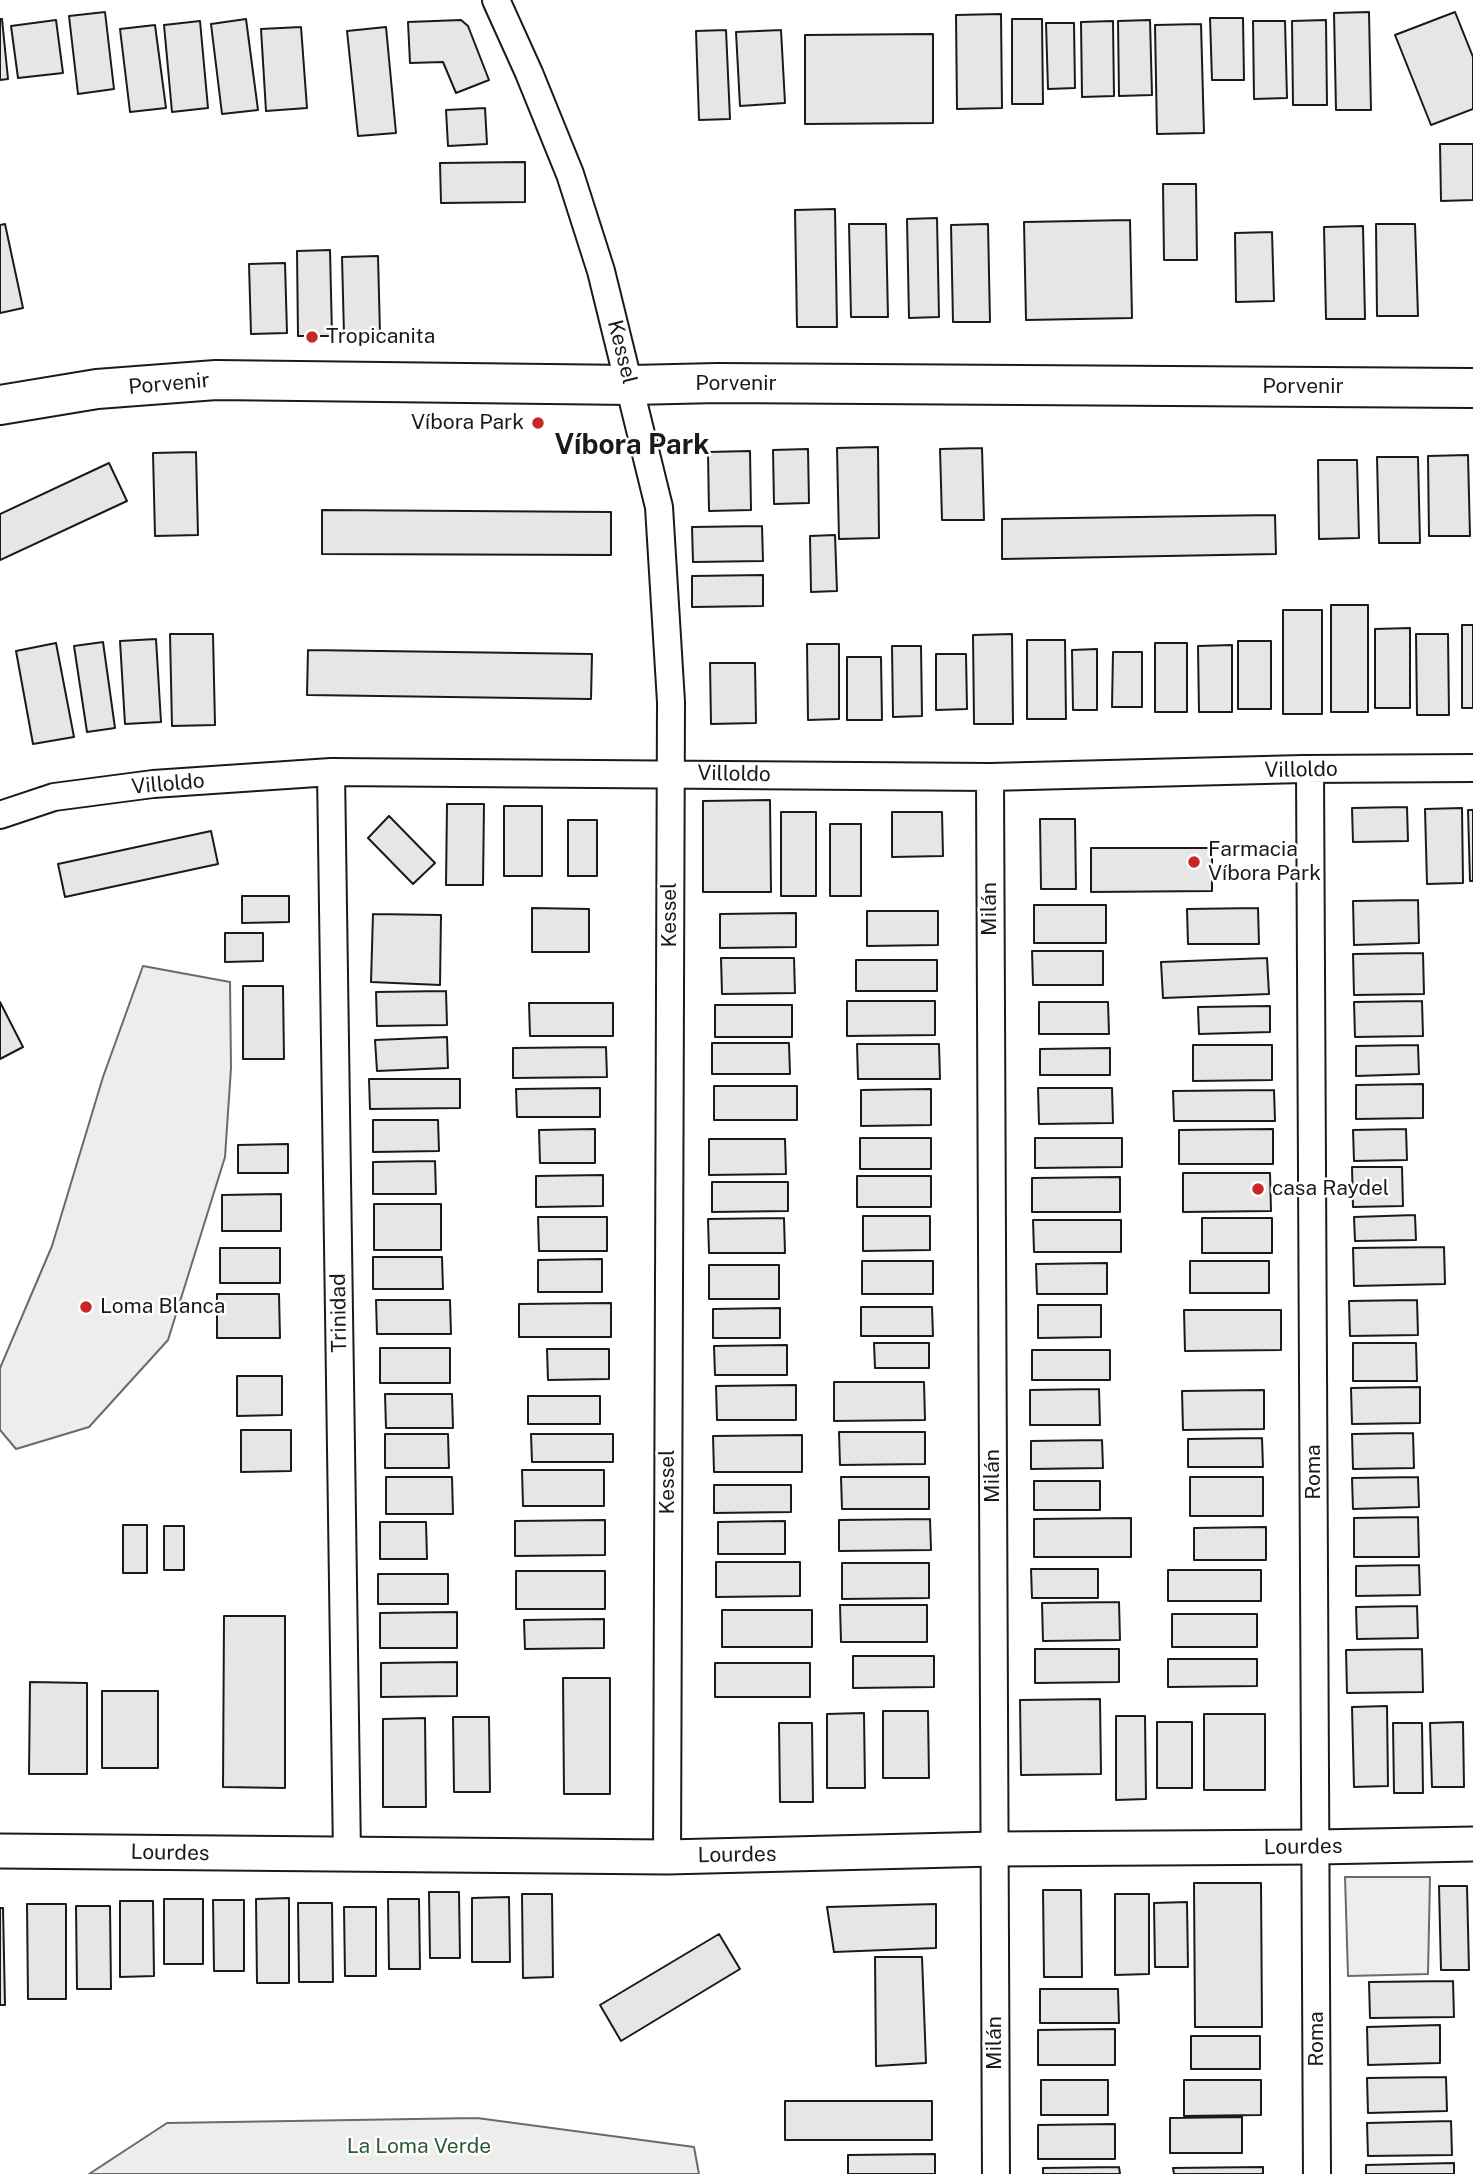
<!DOCTYPE html>
<html>
<head>
<meta charset="utf-8">
<style>
	body { margin:0 }
	canvas { display:block; background:#fff }
</style>
</head>
<body>
<canvas width="1473" height="2174"></canvas>
<script>
const ctx = document.querySelector('canvas').getContext('2d');
ctx.lineJoin = 'round';
function paint(path, color) {
  ctx.fillStyle = color;
  ctx.fill(path, 'evenodd');
}
function toPath(rows) {
  const path = new Path2D();
  for (const r of rows) {
    path.moveTo(r[0], r[1]);
    for (let i = 2; i < r.length; i += 2) path.lineTo(r[i], r[i + 1]);
  }
  return path;
}
function trace(path, color, width, dash) {
  ctx.strokeStyle = color;
  ctx.lineWidth = width;
  ctx.lineCap = dash ? 'butt' : 'round';
  ctx.setLineDash(dash || []);
  ctx.stroke(path);
}
function write(font, color, halo, rows, align = 'center') {
  ctx.font = font + ' "Public Sans",sans-serif';
  ctx.lineWidth = 5;
  ctx.setLineDash([]);
  ctx.textBaseline = 'middle';
  ctx.strokeStyle = halo;
  ctx.fillStyle = color;
  for (const [text, x, y, turn = 0] of rows) {
    ctx.save();
    ctx.translate(x, y);
    ctx.rotate((+turn || 0) * Math.PI / 180);
    ctx.textAlign = isNaN(turn) ? turn : align;
    if (halo) ctx.strokeText(text, 0, 0);
    ctx.fillText(text, 0, 0);
    ctx.restore();
  }
}
const built = toPath([
	[143,966,230,982,231,1068,225,1157,168,1340,89,1427,16,1449,0,1430,0,1368,52,1246,103,1077,143,966],
	[1345,1877,1430,1877,1428,1974,1348,1976,1345,1877],
	[477,2118,694,2147,699,2174,89,2174,167,2123,477,2118]
]);
const building = toPath([
	[105,12,114,89,78,94,69,16,105,12],
	[1369,12,1371,110,1336,110,1334,13,1369,12],
	[1455,12,1473,57,1473,109,1431,125,1395,35,1455,12],
	[1001,14,1002,108,957,109,956,15,1001,14],
	[1210,18,1243,18,1244,80,1212,80,1210,18],
	[0,19,2,19,8,79,0,80,0,19],
	[246,19,258,110,222,114,211,24,246,19],
	[1012,19,1042,19,1043,104,1012,104,1012,19],
	[56,20,63,73,18,78,11,26,56,20],
	[461,20,468,26,489,80,456,93,443,62,410,63,408,22,461,20],
	[1150,20,1152,95,1119,96,1118,21,1150,20],
	[1326,20,1327,105,1293,105,1292,21,1326,20],
	[200,21,208,108,172,112,164,25,200,21],
	[1113,21,1114,96,1082,97,1081,22,1113,21],
	[1253,21,1285,21,1287,98,1254,99,1253,21],
	[1046,23,1074,23,1075,88,1048,89,1046,23],
	[1201,24,1204,133,1157,134,1155,25,1201,24],
	[155,25,166,108,130,112,120,29,155,25],
	[301,27,307,108,266,111,261,29,301,27],
	[386,27,396,133,358,136,347,31,386,27],
	[726,30,730,119,699,120,696,31,726,30],
	[781,30,785,103,740,106,736,32,781,30],
	[933,34,933,123,805,124,805,35,933,34],
	[485,108,487,144,448,146,446,110,485,108],
	[1440,144,1473,144,1473,200,1441,201,1440,144],
	[525,162,525,202,441,203,440,163,525,162],
	[1163,184,1196,184,1197,260,1164,260,1163,184],
	[835,209,837,327,797,327,795,210,835,209],
	[937,218,939,317,909,318,907,219,937,218],
	[1130,220,1132,318,1026,320,1024,222,1130,220],
	[5,224,23,308,0,313,0,225,5,224],
	[849,224,886,224,888,317,851,317,849,224],
	[988,224,990,322,953,322,951,225,988,224],
	[1376,224,1415,224,1418,316,1377,316,1376,224],
	[1363,226,1365,319,1326,319,1324,227,1363,226],
	[1272,232,1274,301,1236,302,1235,233,1272,232],
	[330,250,332,336,298,336,297,251,330,250],
	[378,256,380,334,344,335,342,257,378,256],
	[285,263,287,333,251,334,249,264,285,263],
	[878,447,879,538,839,539,837,448,878,447],
	[982,448,984,520,942,520,940,449,982,448],
	[808,449,809,503,774,504,773,450,808,449],
	[750,451,751,510,709,511,708,452,750,451],
	[196,452,198,535,155,536,153,453,196,452],
	[1468,455,1470,536,1429,536,1428,456,1468,455],
	[1377,457,1418,457,1420,543,1379,543,1377,457],
	[1318,460,1357,460,1359,538,1319,539,1318,460],
	[109,463,127,501,0,560,0,514,109,463],
	[322,510,611,512,611,555,322,554,322,510],
	[1275,515,1276,554,1002,559,1002,519,1275,515],
	[762,526,763,561,693,562,692,527,762,526],
	[835,535,837,591,811,592,810,536,835,535],
	[763,575,763,606,692,607,692,576,763,575],
	[1331,605,1368,605,1368,712,1331,712,1331,605],
	[1283,610,1322,610,1322,714,1283,714,1283,610],
	[1462,625,1473,625,1473,708,1462,708,1462,625],
	[1410,628,1410,708,1375,708,1375,629,1410,628],
	[170,634,213,634,215,725,172,726,170,634],
	[1012,634,1013,724,974,724,973,635,1012,634],
	[1416,634,1448,634,1449,715,1417,715,1416,634],
	[156,639,161,722,125,724,120,641,156,639],
	[1027,640,1065,640,1066,719,1027,719,1027,640],
	[1238,641,1271,641,1271,709,1238,709,1238,641],
	[103,642,115,728,87,732,74,646,103,642],
	[56,643,74,737,33,744,16,651,56,643],
	[1155,643,1187,643,1187,712,1155,712,1155,643],
	[807,644,839,644,839,719,808,720,807,644],
	[1232,645,1232,712,1199,712,1198,646,1232,645],
	[892,646,921,646,922,716,893,717,892,646],
	[1097,649,1097,710,1073,710,1072,650,1097,649],
	[308,650,592,654,591,699,307,695,308,650],
	[1113,652,1142,652,1142,707,1112,707,1113,652],
	[936,654,966,654,967,709,936,710,936,654],
	[847,657,881,657,882,720,847,720,847,657],
	[710,663,755,663,756,723,711,724,710,663],
	[770,800,771,892,703,892,703,801,770,800],
	[447,804,484,804,483,885,446,885,447,804],
	[504,806,542,806,542,876,504,876,504,806],
	[1407,807,1408,841,1353,842,1352,808,1407,807],
	[1462,808,1463,883,1427,884,1425,809,1462,808],
	[1468,810,1473,810,1473,881,1470,881,1468,810],
	[781,812,816,812,816,896,781,896,781,812],
	[892,812,942,812,943,856,892,857,892,812],
	[389,816,435,863,413,884,368,838,389,816],
	[1040,819,1075,819,1076,889,1041,889,1040,819],
	[568,820,597,820,597,876,568,876,568,820],
	[830,824,861,824,861,896,830,896,830,824],
	[211,831,218,864,65,897,58,864,211,831],
	[1091,848,1212,848,1212,891,1091,892,1091,848],
	[242,896,289,896,289,922,242,923,242,896],
	[1418,900,1419,943,1354,945,1353,901,1418,900],
	[1034,905,1106,905,1106,943,1034,943,1034,905],
	[532,908,589,909,589,952,532,952,532,908],
	[1258,908,1259,944,1188,944,1187,909,1258,908],
	[867,911,938,911,938,945,867,946,867,911],
	[796,913,796,947,720,948,720,914,796,913],
	[373,914,441,915,440,985,371,982,373,914],
	[225,933,263,933,263,961,225,962,225,933],
	[1032,951,1103,951,1103,985,1033,985,1032,951],
	[1423,953,1424,994,1354,995,1353,954,1423,953],
	[721,958,794,958,795,993,722,994,721,958],
	[1267,958,1269,994,1163,998,1161,962,1267,958],
	[856,960,937,960,937,991,856,991,856,960],
	[243,986,283,986,284,1059,243,1059,243,986],
	[446,991,447,1025,377,1026,376,992,446,991],
	[847,1001,935,1001,935,1035,847,1036,847,1001],
	[1422,1001,1423,1036,1355,1037,1354,1002,1422,1001],
	[0,1002,23,1047,0,1059,0,1002],
	[1039,1002,1108,1002,1109,1034,1039,1034,1039,1002],
	[529,1003,613,1003,613,1036,530,1036,529,1003],
	[715,1005,792,1005,792,1037,715,1037,715,1005],
	[1270,1006,1270,1032,1199,1034,1198,1007,1270,1006],
	[447,1037,448,1068,377,1071,375,1040,447,1037],
	[712,1043,789,1043,790,1074,712,1074,712,1043],
	[857,1044,939,1044,940,1079,858,1079,857,1044],
	[1193,1045,1272,1045,1272,1080,1193,1081,1193,1045],
	[1418,1045,1419,1074,1356,1076,1356,1046,1418,1045],
	[606,1047,607,1077,513,1078,513,1048,606,1047],
	[1110,1048,1110,1075,1040,1075,1040,1049,1110,1048],
	[369,1079,460,1079,460,1108,370,1109,369,1079],
	[1423,1084,1423,1118,1356,1119,1356,1085,1423,1084],
	[714,1086,797,1086,797,1120,714,1120,714,1086],
	[600,1088,600,1117,517,1117,516,1089,600,1088],
	[1038,1088,1112,1088,1113,1123,1039,1124,1038,1088],
	[931,1089,931,1125,861,1126,861,1090,931,1089],
	[1274,1090,1275,1121,1174,1121,1173,1091,1274,1090],
	[373,1120,438,1120,439,1151,373,1152,373,1120],
	[595,1129,595,1163,540,1163,539,1130,595,1129],
	[1273,1129,1273,1164,1179,1164,1179,1130,1273,1129],
	[1406,1129,1407,1160,1354,1161,1353,1130,1406,1129],
	[860,1138,931,1138,931,1169,860,1169,860,1138],
	[1035,1138,1122,1138,1122,1167,1035,1168,1035,1138],
	[709,1139,785,1139,786,1174,709,1175,709,1139],
	[288,1144,288,1173,238,1173,238,1145,288,1144],
	[435,1161,436,1194,373,1194,373,1162,435,1161],
	[1352,1167,1402,1167,1403,1206,1353,1207,1352,1167],
	[1183,1173,1270,1173,1271,1211,1183,1212,1183,1173],
	[603,1175,603,1206,536,1207,536,1176,603,1175],
	[857,1176,931,1176,931,1207,857,1207,857,1176],
	[1120,1177,1120,1212,1032,1212,1032,1178,1120,1177],
	[712,1182,788,1182,788,1211,712,1212,712,1182],
	[281,1194,281,1231,222,1231,222,1195,281,1194],
	[374,1204,441,1204,441,1250,374,1250,374,1204],
	[1415,1215,1416,1240,1355,1241,1354,1217,1415,1215],
	[863,1216,930,1216,930,1250,863,1251,863,1216],
	[538,1217,607,1217,607,1251,539,1251,538,1217],
	[784,1218,785,1253,709,1253,708,1219,784,1218],
	[1202,1218,1272,1218,1272,1253,1202,1253,1202,1218],
	[1033,1220,1121,1220,1121,1252,1034,1252,1033,1220],
	[1444,1247,1445,1284,1354,1286,1353,1248,1444,1247],
	[220,1248,280,1248,280,1283,220,1283,220,1248],
	[373,1257,442,1257,443,1289,373,1289,373,1257],
	[602,1259,602,1292,538,1292,538,1260,602,1259],
	[862,1261,933,1261,933,1294,862,1294,862,1261],
	[1190,1261,1269,1261,1269,1293,1190,1293,1190,1261],
	[1107,1263,1107,1294,1037,1294,1036,1264,1107,1263],
	[709,1265,779,1265,779,1299,709,1299,709,1265],
	[217,1294,279,1294,280,1338,217,1338,217,1294],
	[376,1300,450,1300,451,1334,377,1334,376,1300],
	[1417,1300,1418,1335,1350,1336,1349,1301,1417,1300],
	[611,1303,611,1337,519,1337,519,1304,611,1303],
	[1038,1305,1101,1305,1101,1337,1038,1338,1038,1305],
	[861,1307,932,1307,933,1336,861,1336,861,1307],
	[780,1308,780,1338,713,1338,713,1309,780,1308],
	[1184,1310,1281,1310,1281,1350,1185,1351,1184,1310],
	[874,1343,929,1343,929,1368,875,1368,874,1343],
	[1353,1343,1416,1343,1417,1381,1353,1381,1353,1343],
	[787,1345,787,1375,715,1375,714,1346,787,1345],
	[380,1348,450,1348,450,1383,380,1383,380,1348],
	[547,1349,609,1349,609,1379,548,1380,547,1349],
	[1032,1350,1110,1350,1110,1380,1032,1380,1032,1350],
	[237,1376,282,1376,282,1415,237,1416,237,1376],
	[834,1382,924,1382,925,1420,834,1421,834,1382],
	[796,1385,796,1420,717,1420,716,1386,796,1385],
	[1420,1387,1420,1423,1352,1424,1351,1388,1420,1387],
	[1099,1389,1100,1425,1030,1425,1030,1390,1099,1389],
	[1264,1390,1264,1429,1183,1430,1182,1391,1264,1390],
	[385,1394,452,1394,453,1428,386,1428,385,1394],
	[528,1396,600,1396,600,1424,528,1424,528,1396],
	[241,1430,291,1430,291,1471,241,1472,241,1430],
	[839,1432,925,1432,925,1464,840,1465,839,1432],
	[1413,1433,1414,1468,1353,1469,1352,1434,1413,1433],
	[385,1434,448,1434,449,1468,385,1468,385,1434],
	[531,1434,613,1434,613,1462,532,1462,531,1434],
	[802,1435,802,1472,714,1472,713,1436,802,1435],
	[1262,1438,1263,1467,1188,1467,1188,1439,1262,1438],
	[1102,1440,1103,1468,1031,1469,1031,1441,1102,1440],
	[522,1470,604,1470,604,1506,523,1506,522,1470],
	[386,1477,452,1477,453,1514,386,1514,386,1477],
	[841,1477,929,1477,929,1509,842,1509,841,1477],
	[1190,1477,1263,1477,1263,1516,1190,1516,1190,1477],
	[1418,1477,1419,1507,1353,1509,1352,1478,1418,1477],
	[1034,1481,1100,1481,1100,1510,1034,1510,1034,1481],
	[714,1485,791,1485,791,1512,714,1513,714,1485],
	[1418,1517,1419,1557,1354,1557,1354,1518,1418,1517],
	[1131,1518,1131,1557,1034,1557,1034,1519,1131,1518],
	[930,1519,931,1550,839,1551,839,1520,930,1519],
	[605,1520,605,1555,515,1556,515,1521,605,1520],
	[785,1521,785,1554,718,1554,718,1522,785,1521],
	[380,1522,426,1522,427,1559,380,1559,380,1522],
	[123,1525,147,1525,147,1573,123,1573,123,1525],
	[164,1526,184,1526,184,1570,164,1570,164,1526],
	[1266,1527,1266,1560,1194,1560,1194,1528,1266,1527],
	[716,1562,800,1562,800,1596,716,1597,716,1562],
	[842,1563,929,1563,929,1598,842,1599,842,1563],
	[1419,1565,1420,1595,1356,1596,1356,1566,1419,1565],
	[1031,1569,1098,1569,1098,1598,1032,1598,1031,1569],
	[1168,1570,1261,1570,1261,1601,1168,1601,1168,1570],
	[516,1571,605,1571,605,1609,516,1609,516,1571],
	[378,1574,448,1574,448,1604,378,1604,378,1574],
	[1119,1602,1120,1640,1043,1641,1042,1603,1119,1602],
	[840,1605,927,1605,927,1642,841,1642,840,1605],
	[1417,1606,1418,1638,1357,1639,1356,1607,1417,1606],
	[722,1610,812,1610,812,1647,722,1647,722,1610],
	[457,1612,457,1648,380,1648,380,1613,457,1612],
	[1172,1614,1257,1614,1257,1647,1172,1647,1172,1614],
	[224,1616,285,1616,285,1788,223,1787,224,1616],
	[604,1619,604,1648,525,1649,524,1620,604,1619],
	[1035,1649,1119,1649,1119,1682,1035,1683,1035,1649],
	[1422,1649,1423,1692,1347,1693,1346,1650,1422,1649],
	[853,1656,934,1656,934,1687,853,1688,853,1656],
	[1168,1659,1257,1659,1257,1686,1168,1687,1168,1659],
	[457,1662,457,1696,381,1697,381,1663,457,1662],
	[715,1663,810,1663,810,1697,715,1697,715,1663],
	[563,1678,610,1678,610,1794,564,1794,563,1678],
	[30,1682,87,1683,87,1774,29,1774,30,1682],
	[102,1691,158,1691,158,1768,102,1768,102,1691],
	[1100,1699,1101,1774,1021,1775,1020,1700,1100,1699],
	[1387,1706,1388,1786,1354,1787,1352,1707,1387,1706],
	[883,1711,928,1711,929,1778,883,1778,883,1711],
	[864,1713,865,1788,827,1788,827,1714,864,1713],
	[1204,1714,1265,1714,1265,1790,1204,1790,1204,1714],
	[1116,1716,1145,1716,1146,1799,1116,1800,1116,1716],
	[453,1717,489,1717,490,1792,454,1792,453,1717],
	[425,1718,426,1807,383,1807,383,1719,425,1718],
	[1157,1722,1192,1722,1192,1788,1157,1788,1157,1722],
	[1463,1722,1464,1787,1432,1787,1430,1723,1463,1722],
	[779,1723,812,1723,813,1802,780,1802,779,1723],
	[1393,1723,1422,1723,1423,1793,1394,1793,1393,1723],
	[1194,1883,1261,1883,1262,2027,1195,2027,1194,1883],
	[1439,1886,1467,1886,1469,1970,1441,1970,1439,1886],
	[1043,1890,1081,1890,1082,1977,1044,1977,1043,1890],
	[429,1892,459,1892,460,1958,430,1958,429,1892],
	[522,1894,552,1894,553,1977,523,1978,522,1894],
	[1115,1894,1149,1894,1149,1974,1115,1975,1115,1894],
	[509,1897,510,1962,472,1962,472,1898,509,1897],
	[289,1898,289,1983,257,1983,256,1899,289,1898],
	[164,1899,203,1899,203,1964,164,1964,164,1899],
	[388,1899,419,1899,420,1969,389,1969,388,1899],
	[213,1900,244,1900,244,1971,214,1971,213,1900],
	[120,1901,153,1901,154,1976,120,1977,120,1901],
	[1187,1902,1188,1967,1155,1967,1154,1903,1187,1902],
	[298,1903,332,1903,333,1982,299,1982,298,1903],
	[27,1904,66,1904,66,1999,28,1999,27,1904],
	[936,1904,936,1948,834,1952,827,1907,936,1904],
	[76,1906,110,1906,111,1989,77,1989,76,1906],
	[344,1907,376,1907,376,1976,345,1976,344,1907],
	[0,1908,3,1908,5,2005,0,2005,0,1908],
	[719,1934,740,1969,621,2041,600,2005,719,1934],
	[875,1957,922,1957,926,2063,876,2066,875,1957],
	[1453,1981,1454,2017,1370,2018,1369,1982,1453,1981],
	[1040,1989,1118,1989,1119,2023,1040,2023,1040,1989],
	[1440,2025,1440,2063,1368,2065,1367,2027,1440,2025],
	[1115,2029,1115,2065,1038,2065,1038,2030,1115,2029],
	[1191,2036,1260,2036,1260,2069,1191,2069,1191,2036],
	[1446,2077,1447,2111,1368,2113,1367,2078,1446,2077],
	[1041,2080,1108,2080,1108,2115,1041,2115,1041,2080],
	[1184,2080,1261,2080,1261,2115,1184,2116,1184,2080],
	[785,2101,932,2101,932,2140,785,2140,785,2101],
	[1242,2117,1242,2153,1170,2153,1170,2118,1242,2117],
	[1451,2121,1452,2155,1368,2156,1367,2123,1451,2121],
	[1115,2124,1115,2159,1038,2159,1038,2125,1115,2124],
	[935,2154,935,2174,848,2174,848,2155,935,2154],
	[1454,2163,1454,2174,1366,2174,1366,2165,1454,2163],
	[1119,2167,1120,2174,1043,2174,1043,2168,1119,2167],
	[1263,2167,1263,2174,1174,2174,1173,2168,1263,2167]
]);
const minor = toPath([
	[496,0,529,73,570,174,601,271,659,507,671,702,667,1857],
	[1310,769,1317,2174],
	[331,772,347,1854],
	[990,777,996,2174],
	[0,815,54,797,153,784,331,772,990,777,1303,769,1473,768]
]);
const tertiary = toPath([
	[0,1851,667,1857,995,1849,1317,1847,1473,1844]
]);
const primary = toPath([
	[0,405,97,389,216,380,631,385,718,383,1473,388]
]);
const markers = [
	[312,337,7,"#c62828"],
	[538,423,7,"#c62828"],
	[1194,862,7,"#c62828"],
	[1258,1189,7,"#c62828"],
	[86,1307,7,"#c62828"]
];
const poiNames = [
	["Tropicanita",326,337],
	["Víbora Park",524,423,"right"],
	["Farmacia",1208,850],
	["Víbora Park",1208,874],
	["casa Raydel",1272,1189],
	["Loma Blanca",100,1307]
];
const streetNames = [
	["Kessel",622,352,76],
	["Porvenir",169,384,-5],
	["Porvenir",736,384],
	["Porvenir",1303,387],
	["Villoldo",1301,770,-1],
	["Villoldo",734,774,1],
	["Villoldo",168,784,-5],
	["Milán",990,909,-90],
	["Kessel",670,915,-90],
	["Trinidad",339,1313,-91],
	["Roma",1314,1472,-90],
	["Milán",993,1476,-90],
	["Kessel",668,1482,-90],
	["Lourdes",1303,1847,-1],
	["Lourdes",170,1853,1],
	["Lourdes",737,1855,-1],
	["Roma",1317,2039,-90],
	["Milán",995,2043,-90]
];
const parkNames = [
	["La Loma Verde",419,2147]
];
const districtNames = [
	["Víbora Park",632,445]
];
paint(built, '#ededed');
trace(built, '#6a6a6a', 2);
paint(building, '#e6e6e6');
trace(building, '#1a1a1a', 2);
trace(minor, '#1a1a1a', 30);
trace(tertiary, '#1a1a1a', 37);
trace(primary, '#1a1a1a', 42);
trace(minor, '#fff', 26);
trace(tertiary, '#fff', 33);
trace(primary, '#fff', 38);
for (const [x, y, r, color] of markers) {
  const dot = new Path2D();
  dot.arc(x, y, r, 0, 2 * Math.PI);
  ctx.fillStyle = color;
  ctx.fill(dot);
  trace(dot, '#fff', 2.5);
}
write('21px', '#1a1a1a', '#fff', poiNames, 'left');
write('21px', '#1a1a1a', '#fff', streetNames);
write('21px', '#2b5a34', '#fff', parkNames);
write('bold 28px', '#1a1a1a', '#fff', districtNames);
</script>
</body>
</html>
